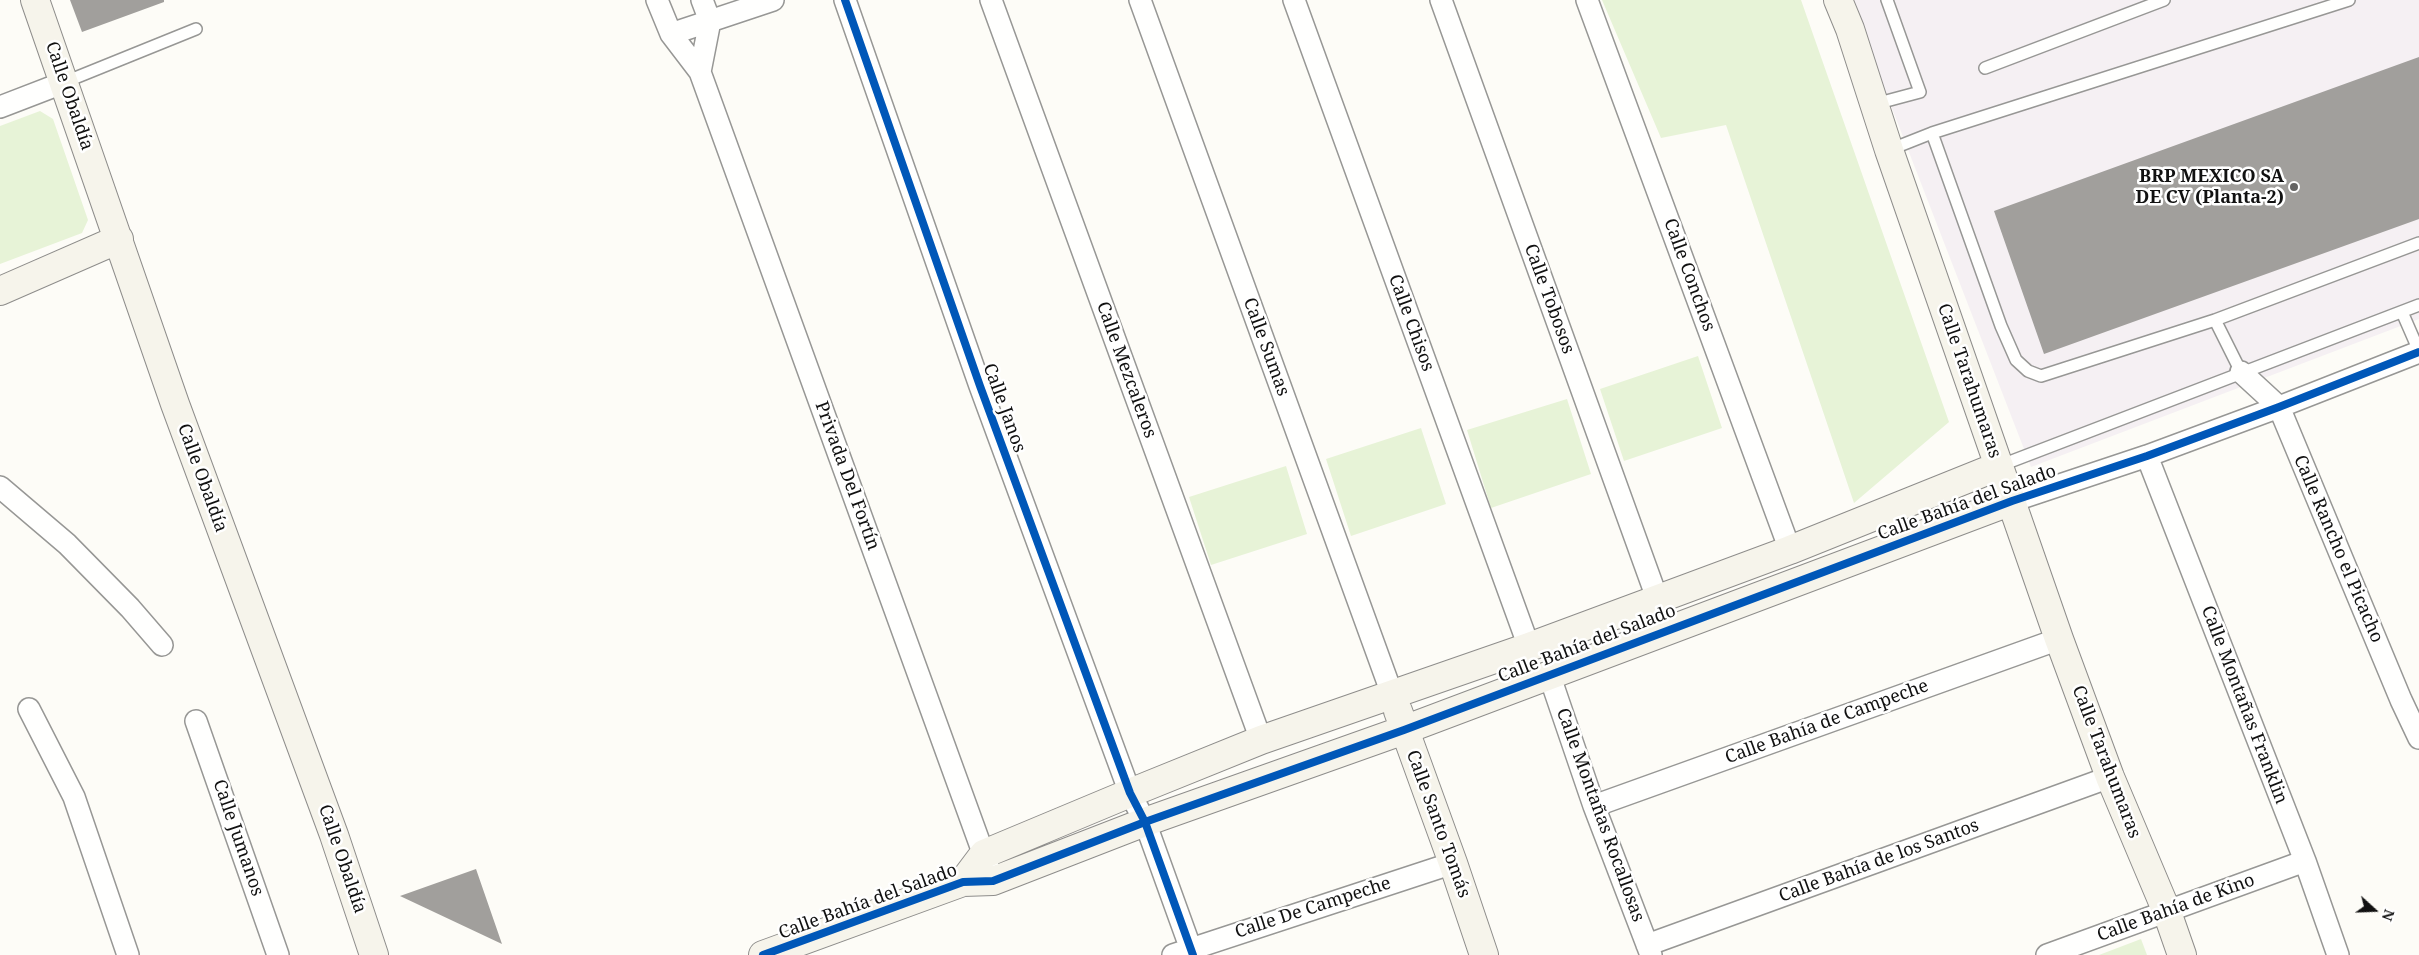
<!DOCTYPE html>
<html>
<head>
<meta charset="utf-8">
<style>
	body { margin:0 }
	#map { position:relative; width:2419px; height:955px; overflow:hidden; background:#fdfcf7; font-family:"Noto Serif",serif }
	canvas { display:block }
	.north { position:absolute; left:2349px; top:885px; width:50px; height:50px; -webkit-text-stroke:4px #fff; paint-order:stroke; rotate:110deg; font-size:14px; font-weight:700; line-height:20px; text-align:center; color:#111 }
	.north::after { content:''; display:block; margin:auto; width:18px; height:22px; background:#111; clip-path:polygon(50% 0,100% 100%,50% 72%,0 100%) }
</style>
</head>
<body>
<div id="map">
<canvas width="2419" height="955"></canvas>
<div class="north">N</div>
</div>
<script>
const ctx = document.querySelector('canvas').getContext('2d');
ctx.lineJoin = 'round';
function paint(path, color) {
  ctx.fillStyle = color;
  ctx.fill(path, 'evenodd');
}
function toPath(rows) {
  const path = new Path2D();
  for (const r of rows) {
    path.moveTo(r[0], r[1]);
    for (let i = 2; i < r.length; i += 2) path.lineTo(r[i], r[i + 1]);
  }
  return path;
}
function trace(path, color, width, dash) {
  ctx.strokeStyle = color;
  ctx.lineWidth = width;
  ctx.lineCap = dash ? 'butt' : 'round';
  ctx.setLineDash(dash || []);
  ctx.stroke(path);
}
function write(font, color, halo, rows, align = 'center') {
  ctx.font = font + ' "Noto Serif",serif';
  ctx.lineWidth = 5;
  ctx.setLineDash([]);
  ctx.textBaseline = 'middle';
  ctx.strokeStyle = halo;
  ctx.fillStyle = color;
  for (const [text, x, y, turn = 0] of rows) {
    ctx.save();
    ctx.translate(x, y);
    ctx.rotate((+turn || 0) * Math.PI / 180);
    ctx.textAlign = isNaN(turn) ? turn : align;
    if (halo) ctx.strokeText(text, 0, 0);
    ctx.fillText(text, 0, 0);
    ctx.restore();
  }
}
const industrial = toPath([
	[1850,0,2419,0,2419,319,2031,467]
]);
const green = toPath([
	[1602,0,1801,0,1949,422,1854,503,1726,125,1661,138],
	[40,111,53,119,88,220,82,233,0,264,0,126],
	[1698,356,1722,428,1624,461,1600,389],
	[1567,399,1591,474,1491,508,1467,430],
	[1421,428,1446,504,1351,536,1326,459],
	[1286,466,1307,534,1211,565,1189,497],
	[2141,939,2147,955,2099,955]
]);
const building = toPath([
	[70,0,164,0,164,2,82,32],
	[2419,57,2419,219,2044,354,1994,211],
	[476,869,502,944,400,896]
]);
const lane = toPath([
	[1985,68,2164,0],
	[65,82,196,29],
	[1875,104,1920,92,1887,0],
	[1932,133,2001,326,2016,360,2028,371,2041,376,2215,320,2419,243],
	[1889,150,1932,133,2349,0],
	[2402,312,2419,351],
	[2215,320,2241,372],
	[1999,466,2419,305]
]);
const street = toPath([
	[657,0,671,34,700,72,989,869],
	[845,0,980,386,1130,793,1145,822,1193,955],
	[991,0,1261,740],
	[1140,0,1392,694],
	[1294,0,1529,647],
	[1441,0,1657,598],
	[1587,0,1790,550],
	[671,34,773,0],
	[700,72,710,21,702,0],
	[0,107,65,82],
	[2241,372,2279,407,2401,700,2419,738],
	[2147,456,2305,861,2338,955],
	[0,487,67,544,130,608,162,645],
	[2012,501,2147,456,2279,407,2419,352],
	[1549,674,1594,806,1651,955],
	[29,709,74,797,128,955],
	[196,721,278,955],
	[1594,806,2059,639],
	[1647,945,2110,777],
	[1173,955,1453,863],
	[2047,955,2305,861]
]);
const secondary = toPath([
	[35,0,175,404,334,835,374,955],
	[1838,0,1850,29,1889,150,2059,639,2110,777,2167,912,2182,955],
	[0,291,119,239],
	[1398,711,1453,863,1484,955],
	[963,882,984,854,1130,793,1261,740,1529,647,1790,550,1999,466],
	[763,955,963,882,993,881,1145,822,1404,730,2012,501]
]);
const cycleway = toPath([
	[845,0,980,386,1130,793,1145,822,1193,955],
	[763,955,963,882,993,881,1145,822,1404,730,2012,501,2147,456,2279,407,2419,352]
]);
const markers = [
	[2294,187,5,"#646362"]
];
const streetNames = [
	["Calle Obaldía",69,96,71],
	["Calle Conchos",1689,275,70],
	["Calle Tobosos",1549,299,70],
	["Calle Chisos",1411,323,70],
	["Calle Sumas",1266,347,70],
	["Calle Mezcaleros",1126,370,70],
	["Calle Tarahumaras",1969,381,71],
	["Calle Janos",1004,408,70],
	["Privada Del Fortín",847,476,70],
	["Calle Obaldía",202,478,70],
	["Calle Bahía del Salado",1967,503,-20],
	["Calle Rancho el Picacho",2338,549,67],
	["Calle Bahía del Salado",1587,644,-21],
	["Calle Montañas Franklin",2244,705,69],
	["Calle Bahía de Campeche",1827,722,-20],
	["Calle Tarahumaras",2106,762,69],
	["Calle Montañas Rocallosas",1600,815,70],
	["Calle Santo Tomás",1438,824,70],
	["Calle Jumanos",238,838,71],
	["Calle Obaldía",342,859,71],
	["Calle Bahía de los Santos",1879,861,-20],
	["Calle Bahía del Salado",868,902,-20],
	["Calle De Campeche",1313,908,-18],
	["Calle Bahía de Kino",2176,908,-20]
];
const poiNames = [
	["BRP MEXICO SA",2284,177],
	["DE CV (Planta-2)",2284,198]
];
paint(industrial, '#f5f0f3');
paint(green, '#e7f3d7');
paint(building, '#a19f9c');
trace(lane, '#979795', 14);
trace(street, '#979795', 24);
trace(secondary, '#8e8d8b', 30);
trace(lane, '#fffffe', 11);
trace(street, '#fffffe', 21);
trace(secondary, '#f6f4eb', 28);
trace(cycleway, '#0057b8', 8);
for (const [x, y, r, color] of markers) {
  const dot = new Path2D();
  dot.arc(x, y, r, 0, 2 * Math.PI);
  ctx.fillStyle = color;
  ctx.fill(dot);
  trace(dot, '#fff', 2);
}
write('18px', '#111', '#fff', streetNames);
write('bold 18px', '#111', '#fff', poiNames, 'right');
</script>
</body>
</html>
